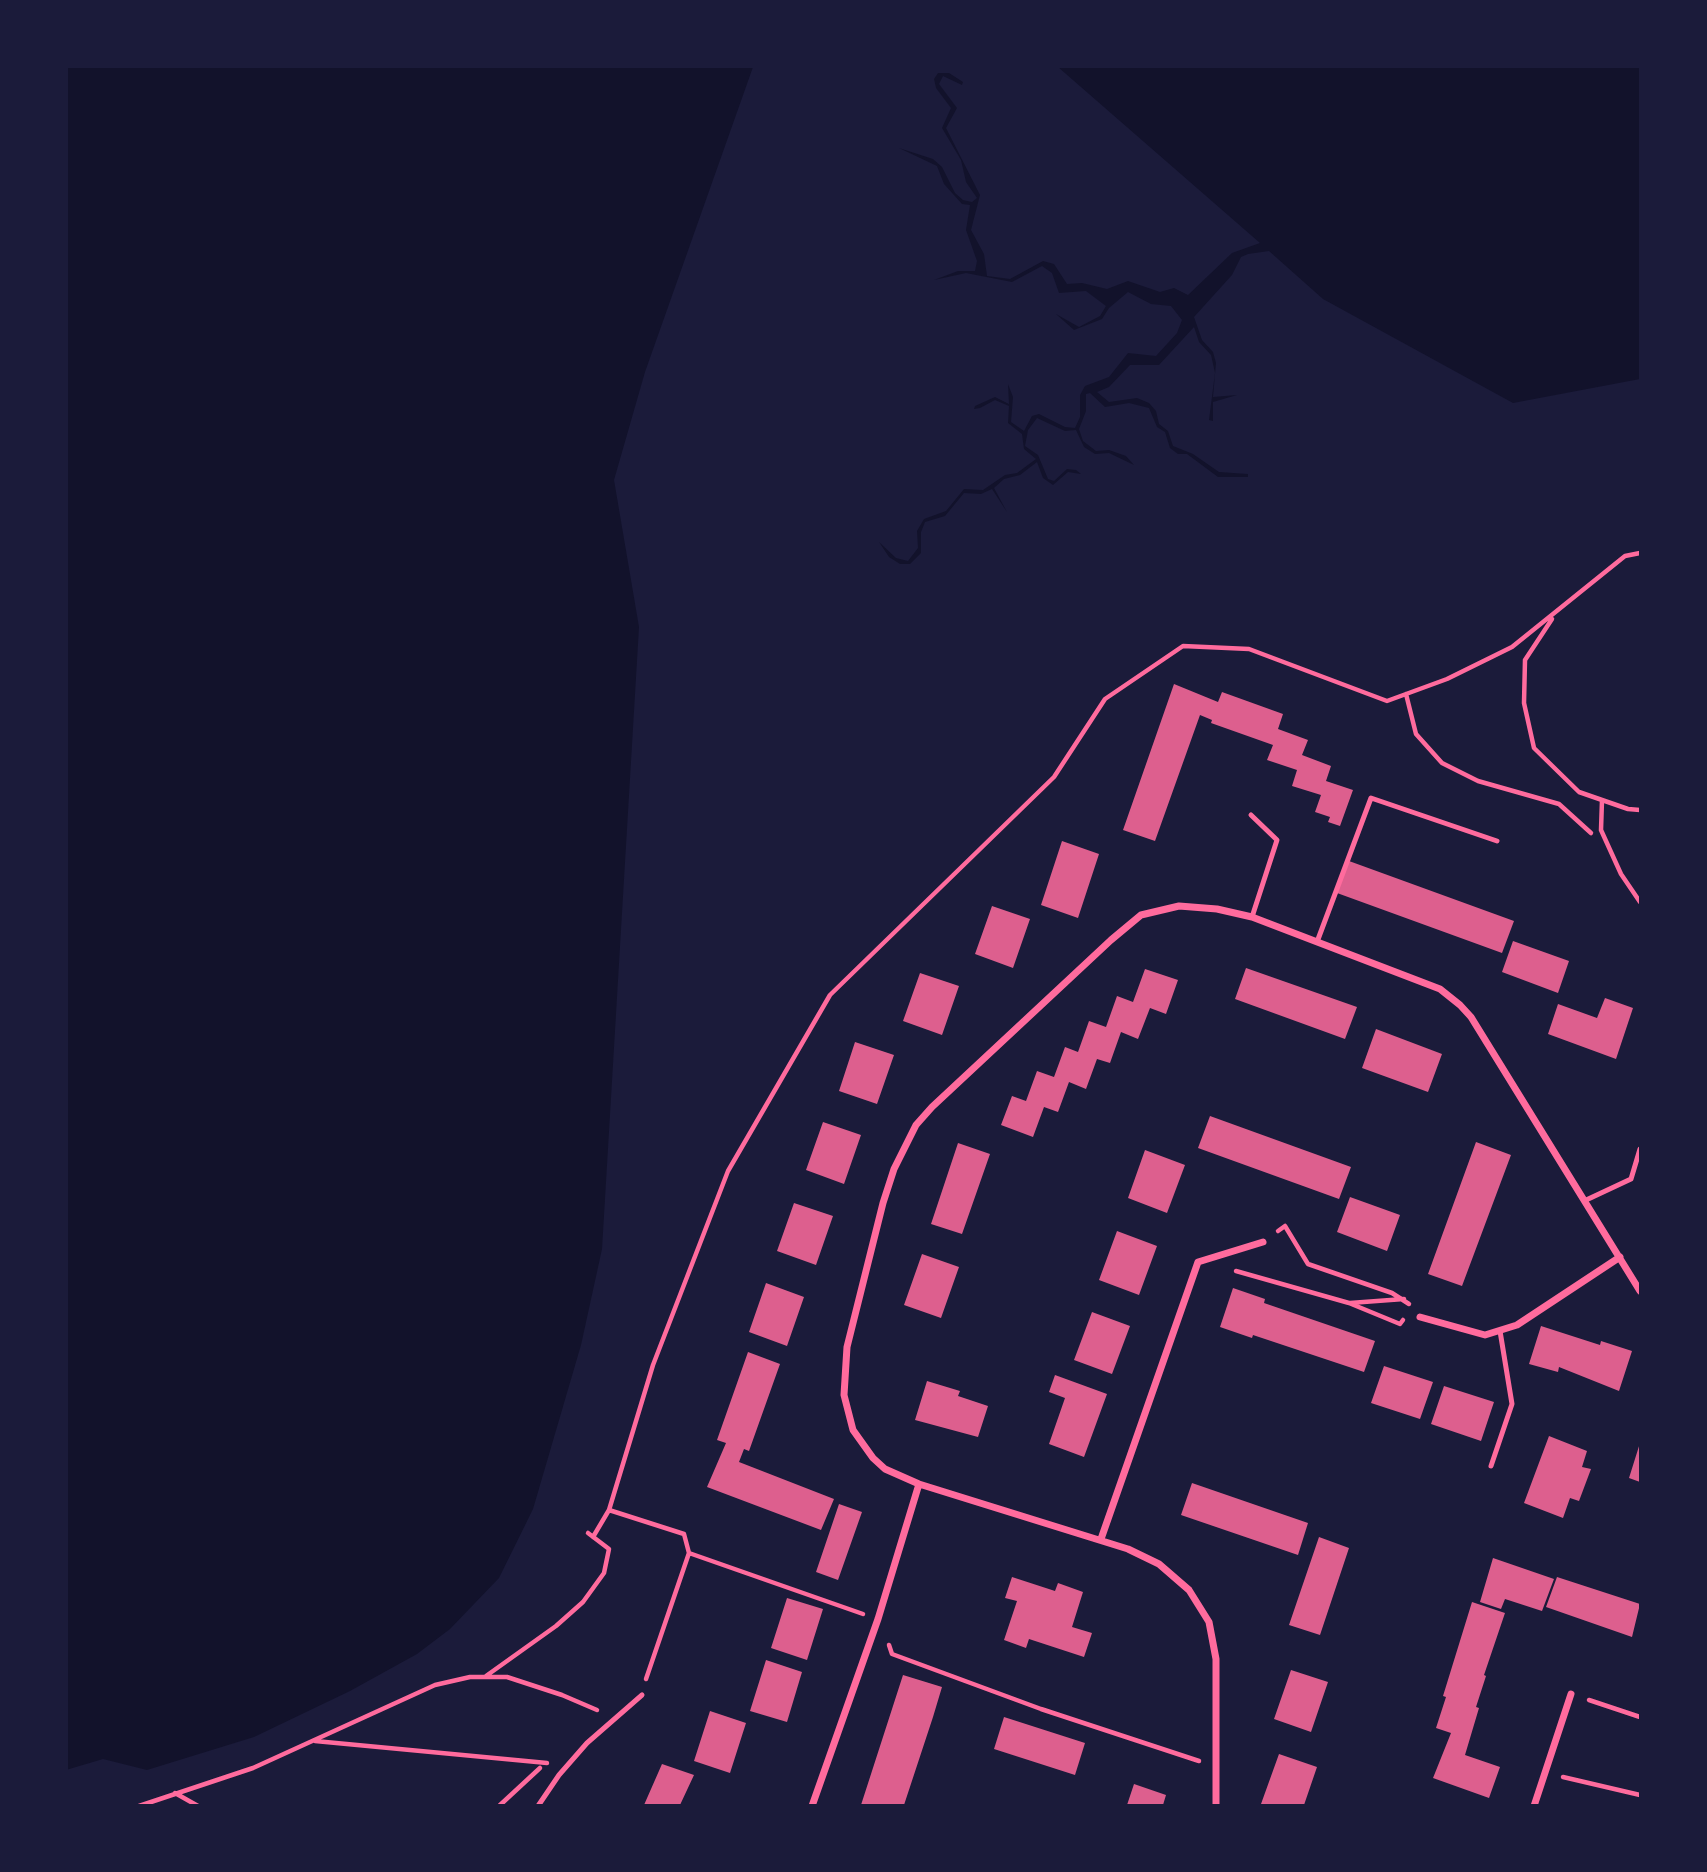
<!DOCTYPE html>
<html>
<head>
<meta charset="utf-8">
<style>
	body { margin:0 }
	#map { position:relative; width:1707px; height:1872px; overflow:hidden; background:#1b1b3a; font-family:Commissioner,sans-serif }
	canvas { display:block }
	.frame { position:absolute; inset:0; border:68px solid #1b1b3a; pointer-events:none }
</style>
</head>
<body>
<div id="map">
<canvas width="1707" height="1872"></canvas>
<div class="frame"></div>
</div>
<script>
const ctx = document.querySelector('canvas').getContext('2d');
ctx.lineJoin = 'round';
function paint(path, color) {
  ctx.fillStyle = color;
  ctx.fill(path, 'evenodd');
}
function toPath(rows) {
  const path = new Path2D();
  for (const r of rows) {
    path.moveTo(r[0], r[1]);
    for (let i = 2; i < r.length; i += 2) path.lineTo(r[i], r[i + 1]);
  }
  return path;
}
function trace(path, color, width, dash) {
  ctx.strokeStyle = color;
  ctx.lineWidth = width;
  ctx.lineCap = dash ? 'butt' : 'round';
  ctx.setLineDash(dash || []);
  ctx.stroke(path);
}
const water = toPath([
	[67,66,753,67,645,372,614,480,639,627,602,1249,581,1345,533,1509,499,1578,450,1629,417,1654,350,1691,254,1737,147,1770,103,1759,66,1770],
	[1058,67,1640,67,1640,379,1513,403,1323,299,1269,251,1248,254,1241,257,1232,275,1194,317,1202,340,1213,352,1216,363,1213,397,1237,395,1213,402,1213,421,1209,420,1215,373,1211,355,1199,342,1194,327,1159,365,1130,365,1109,387,1097,392,1109,402,1137,398,1149,403,1156,411,1159,424,1168,431,1173,446,1193,454,1219,472,1248,474,1248,477,1218,477,1187,454,1178,454,1170,448,1165,432,1157,427,1149,408,1129,403,1105,407,1090,393,1086,394,1086,411,1079,429,1083,441,1096,451,1109,450,1126,456,1134,465,1109,453,1095,454,1084,447,1076,430,1065,431,1037,418,1028,430,1025,446,1038,455,1048,479,1054,481,1067,469,1076,470,1081,474,1068,472,1053,485,1043,478,1037,462,1020,475,1004,479,994,488,1007,512,992,489,981,494,964,493,945,516,925,522,921,532,921,553,910,564,900,564,889,557,879,542,896,558,908,561,918,548,917,531,924,519,946,511,964,489,983,490,1005,475,1017,473,1036,459,1024,449,1022,434,1008,423,1009,406,995,400,980,408,974,409,975,406,995,397,1009,404,1008,384,1013,397,1011,422,1024,431,1032,416,1039,414,1065,427,1075,428,1080,417,1080,395,1085,386,1109,377,1128,353,1156,356,1177,333,1182,320,1171,306,1151,304,1128,292,1109,308,1102,319,1074,330,1056,314,1079,327,1100,316,1106,306,1086,291,1059,293,1052,273,1042,266,1012,282,966,273,934,280,958,271,975,271,977,261,966,230,970,205,962,204,944,184,937,166,899,148,933,159,942,167,955,193,963,200,972,202,977,198,966,182,961,160,942,128,951,108,936,88,934,79,938,73,949,73,963,82,962,85,943,76,939,84,957,108,946,128,980,195,971,230,984,254,987,276,1010,279,1043,261,1054,264,1067,284,1082,283,1107,289,1128,281,1160,292,1174,288,1188,295,1232,253,1260,243]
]);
const building = toPath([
	[1174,684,1218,702,1222,692,1283,714,1278,729,1308,740,1302,755,1331,766,1326,781,1353,790,1340,826,1328,822,1330,817,1315,812,1321,795,1292,786,1297,770,1267,760,1273,745,1211,723,1212,720,1200,715,1155,841,1123,830],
	[1062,841,1099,854,1078,918,1041,905],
	[1349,861,1514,921,1502,953,1337,893],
	[992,906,1030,919,1013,968,975,954],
	[1513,941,1569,961,1558,993,1502,972],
	[1246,968,1357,1007,1345,1039,1235,999],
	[1145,969,1178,980,1166,1014,1150,1008,1138,1039,1121,1032,1110,1063,1097,1059,1086,1089,1069,1082,1058,1112,1044,1107,1033,1137,1001,1125,1012,1096,1026,1101,1037,1071,1054,1077,1065,1047,1078,1052,1089,1021,1106,1027,1117,996,1133,1002],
	[920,973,959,986,942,1035,903,1021],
	[1605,998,1633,1008,1616,1059,1548,1034,1558,1004,1597,1018],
	[1376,1029,1442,1054,1428,1092,1362,1068],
	[855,1042,894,1055,877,1104,839,1091],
	[1210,1116,1351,1167,1339,1199,1198,1148],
	[823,1122,861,1135,844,1184,806,1170],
	[1476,1142,1511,1155,1462,1286,1428,1274],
	[958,1143,990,1154,962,1234,931,1224],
	[1145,1150,1185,1165,1167,1213,1128,1198],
	[1350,1197,1400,1215,1387,1251,1337,1232],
	[794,1203,833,1216,816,1265,777,1251],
	[1117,1231,1157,1246,1139,1295,1099,1280],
	[922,1254,959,1267,941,1318,904,1305],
	[766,1283,804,1297,787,1346,749,1332],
	[1233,1288,1265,1299,1264,1303,1375,1341,1364,1372,1253,1335,1252,1338,1220,1327],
	[1092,1312,1130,1326,1112,1374,1074,1360],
	[1541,1326,1600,1345,1601,1341,1632,1351,1619,1391,1559,1367,1558,1372,1529,1364],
	[748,1352,780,1364,749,1451,744,1449,739,1462,834,1499,821,1530,707,1487,726,1443,717,1440],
	[1384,1366,1433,1382,1420,1419,1371,1403],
	[1055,1375,1107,1394,1084,1457,1049,1444,1065,1398,1049,1392],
	[927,1381,960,1391,958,1396,988,1406,978,1437,915,1420],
	[1444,1386,1494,1402,1481,1441,1431,1424],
	[1549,1436,1587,1451,1582,1467,1591,1469,1579,1501,1570,1498,1563,1518,1524,1503],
	[1640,1443,1640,1482,1629,1478],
	[1192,1483,1308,1523,1298,1555,1181,1515],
	[839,1504,862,1512,838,1580,816,1572],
	[1319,1537,1349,1548,1320,1635,1289,1625],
	[1493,1558,1554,1579,1542,1611,1505,1599,1501,1609,1480,1602],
	[1012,1577,1055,1591,1058,1583,1083,1592,1072,1627,1092,1633,1084,1657,1029,1639,1026,1648,1004,1640,1017,1601,1005,1598],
	[1557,1577,1640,1604,1632,1637,1546,1607],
	[787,1598,823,1609,807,1660,771,1648],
	[1472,1602,1505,1613,1484,1675,1486,1676,1476,1707,1479,1708,1465,1755,1500,1767,1489,1798,1433,1778,1451,1733,1436,1728,1446,1697,1443,1696],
	[766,1660,802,1672,787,1722,750,1711],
	[1291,1670,1328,1682,1311,1732,1274,1719],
	[903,1675,942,1687,933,1717,904,1805,861,1805],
	[710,1711,746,1723,730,1773,694,1761],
	[1004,1717,1085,1743,1075,1775,994,1749],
	[1279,1754,1317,1767,1304,1805,1261,1804],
	[662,1764,694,1775,680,1805,644,1805],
	[1134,1784,1166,1795,1163,1805,1127,1805]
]);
const path = toPath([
	[1552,619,1525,660,1524,703,1534,748,1579,792,1628,809,1640,810],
	[1406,694,1416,734,1442,763,1478,781,1559,804,1591,833],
	[1602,800,1601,830,1621,874,1640,902],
	[1278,1231,1285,1226,1308,1264,1392,1293,1409,1304],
	[1236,1271,1349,1303,1400,1324,1403,1320],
	[1350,1303,1404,1299],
	[609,1510,684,1534,689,1553,646,1679],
	[593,1537,609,1510,653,1365,728,1171,830,995,1054,777,1105,699,1183,646,1249,649,1387,701,1447,679,1512,647,1625,556,1640,553],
	[689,1553,863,1614],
	[889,1645,892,1654,1041,1709,1199,1761],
	[486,1676,556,1626,583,1602,604,1573,609,1549,588,1533],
	[1589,1700,1640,1717],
	[315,1741,547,1763],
	[1563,1777,1640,1795],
	[175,1793,198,1806],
	[139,1806,253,1768,435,1685,470,1677,507,1677,562,1695,597,1710],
	[499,1806,540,1768]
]);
const service = toPath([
	[1251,815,1277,840,1252,917],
	[1317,942,1371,798,1497,841],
	[1584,1201,1631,1179,1640,1149],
	[1491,1466,1512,1404,1500,1331],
	[538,1806,559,1775,587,1743,642,1695]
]);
const minor = toPath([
	[1420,1317,1485,1335,1517,1325,1620,1257],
	[1101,1539,1198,1262,1263,1242],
	[812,1806,878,1619,919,1484],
	[1216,1806,1216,1659,1209,1622,1189,1590,1159,1564,1128,1549,919,1484,885,1469,873,1458,853,1430,844,1395,847,1347,883,1203,894,1169,916,1125,932,1107,1111,940,1141,915,1179,906,1217,909,1252,917,1440,989,1460,1005,1471,1017,1640,1291],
	[1534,1806,1571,1694]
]);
paint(water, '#12122b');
paint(building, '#dd5f8e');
trace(path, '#ff6b9d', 4.5);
trace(service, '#ff6b9d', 5);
trace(minor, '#ff6b9d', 7);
</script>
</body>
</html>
